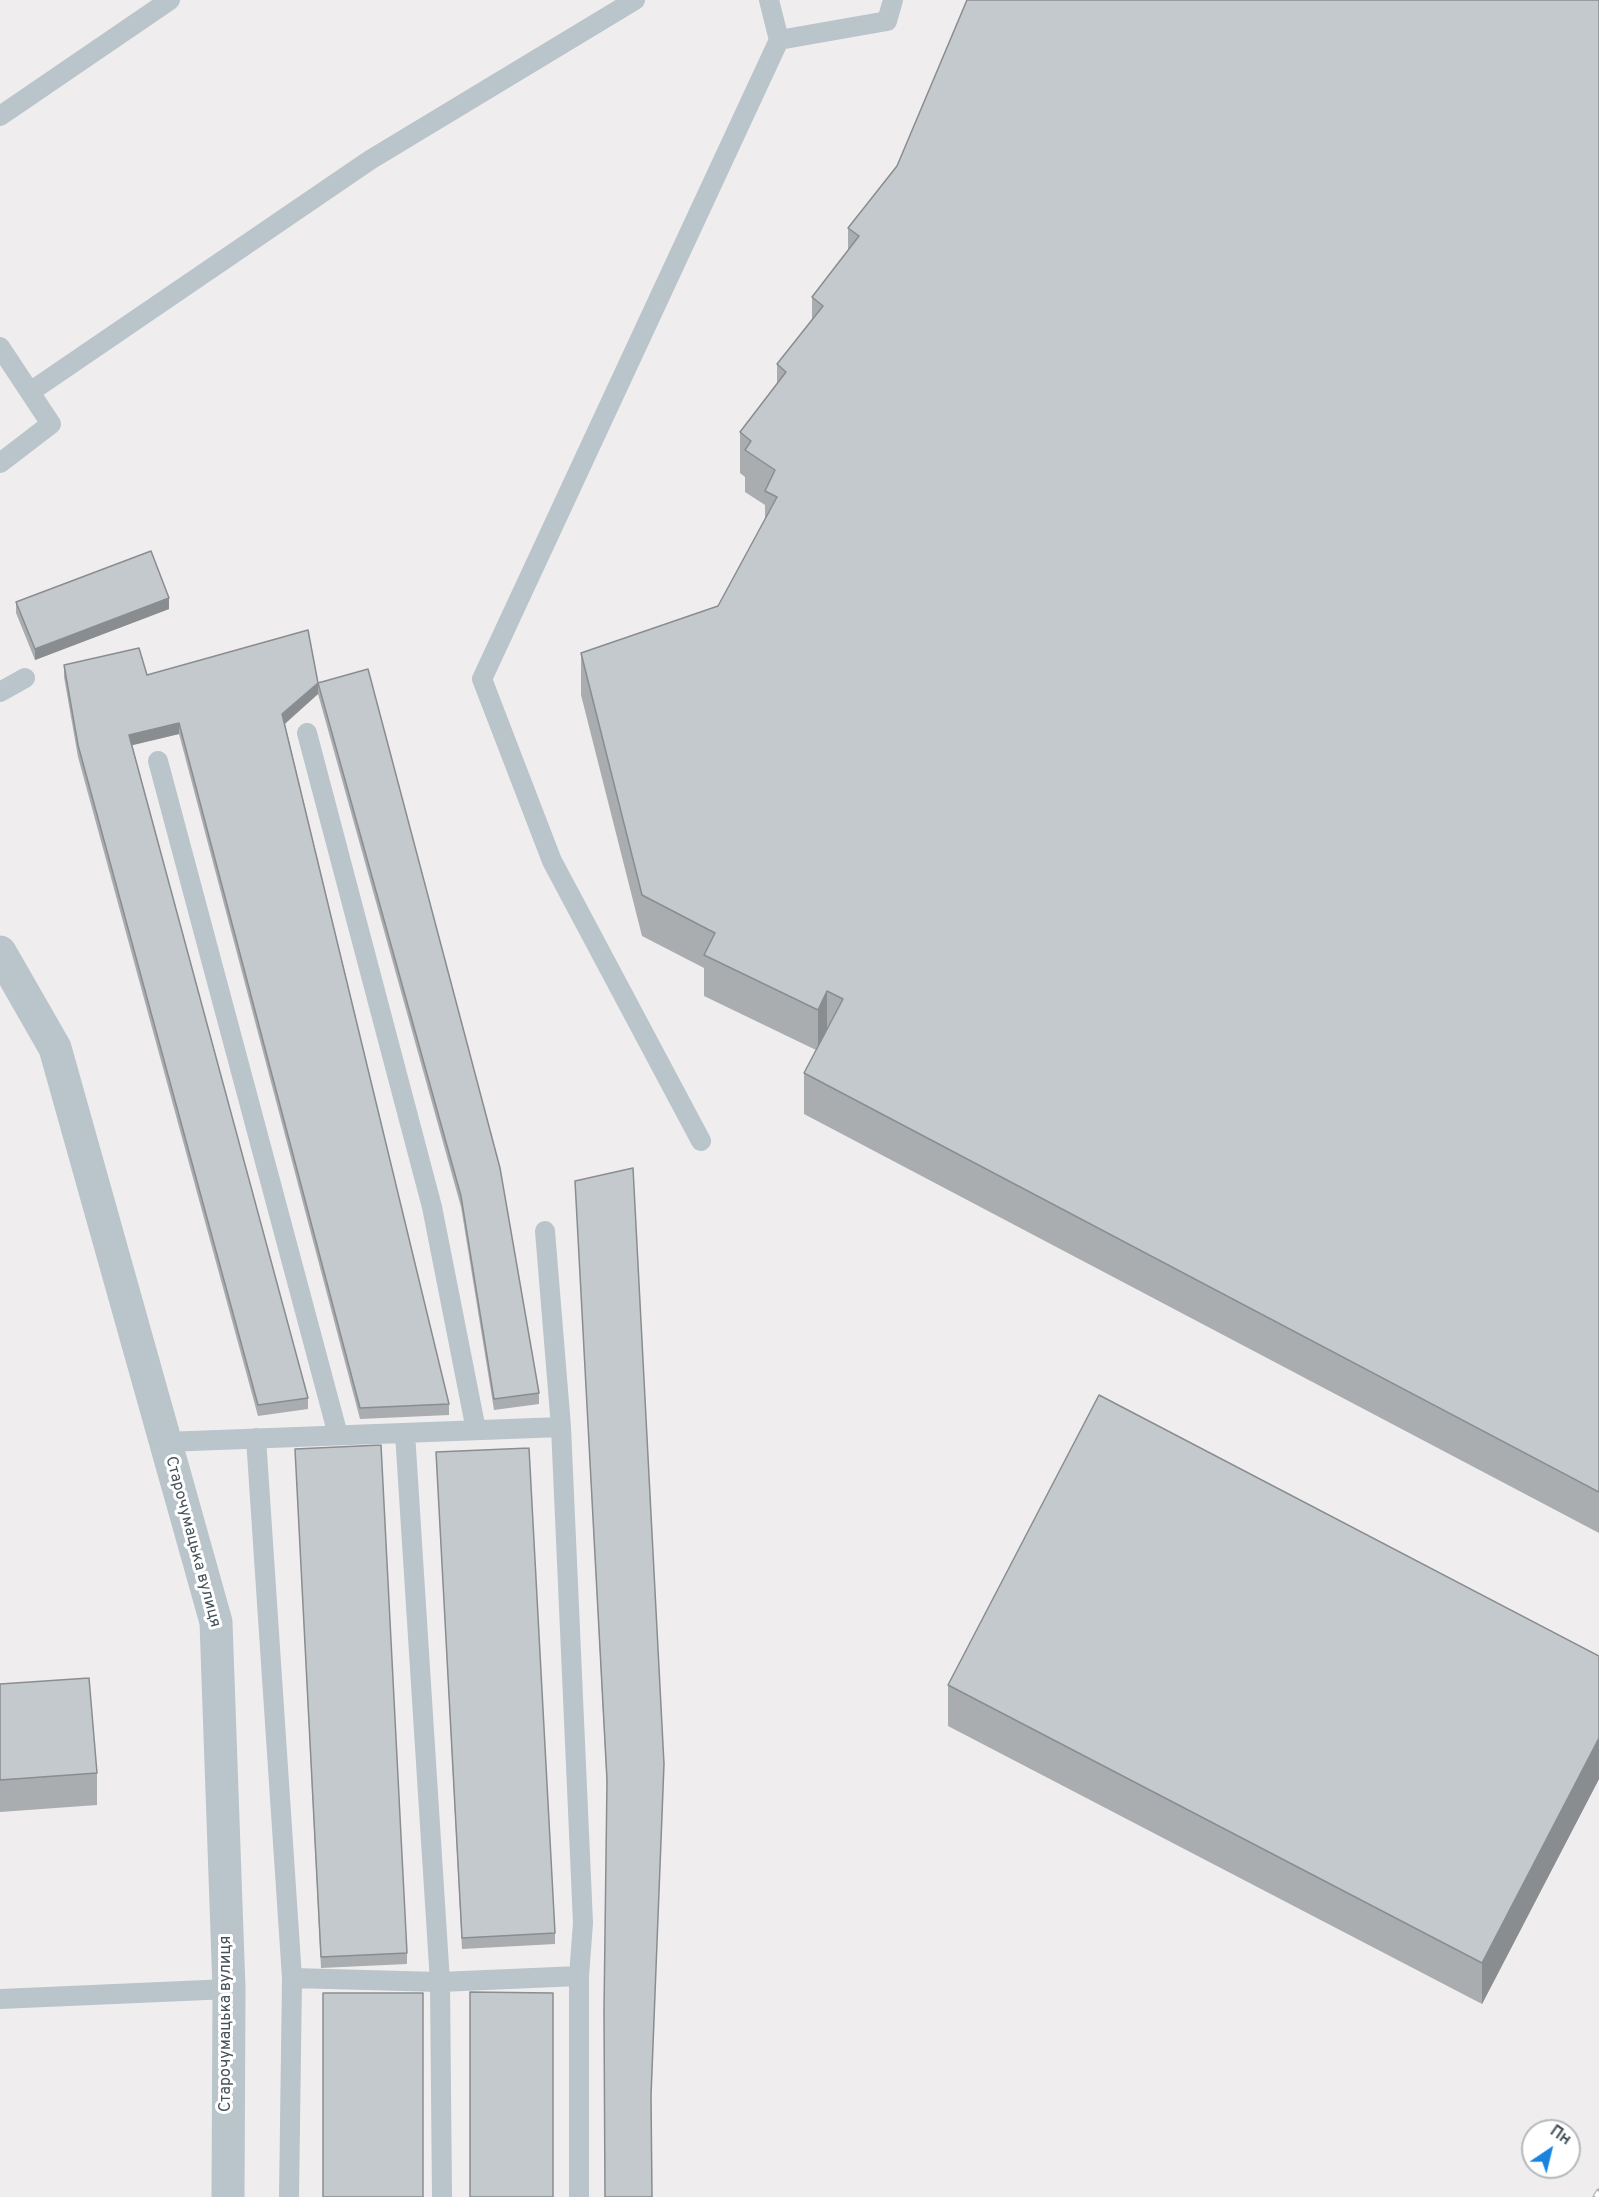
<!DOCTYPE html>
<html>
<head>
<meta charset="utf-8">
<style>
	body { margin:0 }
	#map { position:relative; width:1599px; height:2197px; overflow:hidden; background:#f0edee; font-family:Overpass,sans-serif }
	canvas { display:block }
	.north { position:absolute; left:1521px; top:2119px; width:60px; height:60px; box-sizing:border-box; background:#fff; border:2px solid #b5babd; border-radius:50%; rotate:35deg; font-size:16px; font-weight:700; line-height:24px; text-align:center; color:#46535b }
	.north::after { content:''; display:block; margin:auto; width:21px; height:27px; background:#1884e0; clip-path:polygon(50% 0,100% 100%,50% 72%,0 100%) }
</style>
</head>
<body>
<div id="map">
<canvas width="1599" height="2197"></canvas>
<div class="north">Пн</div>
</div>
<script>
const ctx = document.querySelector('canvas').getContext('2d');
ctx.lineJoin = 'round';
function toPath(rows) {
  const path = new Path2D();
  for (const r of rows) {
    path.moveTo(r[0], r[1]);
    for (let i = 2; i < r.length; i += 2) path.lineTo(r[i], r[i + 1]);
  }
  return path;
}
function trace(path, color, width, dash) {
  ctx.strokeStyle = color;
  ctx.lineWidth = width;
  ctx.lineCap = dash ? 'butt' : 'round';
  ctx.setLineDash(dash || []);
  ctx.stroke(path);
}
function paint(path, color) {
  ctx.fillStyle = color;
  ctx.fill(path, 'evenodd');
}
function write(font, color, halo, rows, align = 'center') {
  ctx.font = font + ' Overpass,sans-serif';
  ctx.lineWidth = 6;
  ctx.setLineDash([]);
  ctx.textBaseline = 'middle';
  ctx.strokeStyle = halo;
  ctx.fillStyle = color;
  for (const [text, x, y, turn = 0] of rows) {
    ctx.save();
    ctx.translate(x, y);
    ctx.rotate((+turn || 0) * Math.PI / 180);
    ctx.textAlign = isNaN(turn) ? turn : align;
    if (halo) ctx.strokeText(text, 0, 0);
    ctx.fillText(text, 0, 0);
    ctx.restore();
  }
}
const service = toPath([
	[779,40,887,21,893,0],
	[0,116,170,0],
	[0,347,51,424,0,463],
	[30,392,370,160,635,0],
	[0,692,25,678],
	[307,733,432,1207,476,1430],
	[158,761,338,1435],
	[701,1141,552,861,482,679,779,40,769,0],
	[545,1231,561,1427,583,1923,579,1976,579,2197],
	[405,1433,440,1982,442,2197],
	[256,1438,292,1978,289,2197],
	[165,1442,561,1427],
	[292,1978,440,1982,579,1976],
	[0,1999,229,1989]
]);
const minor = toPath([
	[0,952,55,1048,216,1622,229,1989,228,2197]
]);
const rail = toPath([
	[1596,2197,1599,2192]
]);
const wall = toPath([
	[1599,0,1599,1533,804,1114,804,1073,816,1050,704,996,704,968,642,936,581,695,581,653,718,606,765,520,765,505,745,492,745,477,740,473,740,432,777,384,777,364,812,320,812,297,848,251,848,228],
	[16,602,169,609,35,660,16,613],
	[64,665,318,694,285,724,449,1404,449,1415,360,1419,179,734,132,745,308,1398,308,1409,258,1416,78,757,64,677],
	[318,683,539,1393,539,1404,494,1410,461,1207,318,694],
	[633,1168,607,1789,575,1181],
	[295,1449,407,1953,407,1964,321,1968],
	[436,1452,555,1933,555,1944,462,1949],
	[1599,1656,1599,1779,1482,2004,948,1726,948,1685],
	[0,1684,97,1773,97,1805,0,1812]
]);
const shadedWall = toPath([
	[169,598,169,609,35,660,35,649],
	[318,683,318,694,282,726,282,714],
	[179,723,179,734,129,746,129,735],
	[827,991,827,1032,818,1051,818,1010],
	[1599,1738,1599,1779,1482,2004,1482,1963]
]);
const building = toPath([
	[967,0,1599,0,1599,1492,804,1073,843,999,827,991,818,1010,704,955,715,933,642,895,581,653,718,606,777,497,765,491,775,470,745,450,751,441,740,432,786,372,777,364,823,306,812,297,859,236,848,228,897,166,967,0],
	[151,551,169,598,35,649,16,602,151,551],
	[308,630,318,683,282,714,449,1404,360,1408,179,723,129,735,308,1398,258,1405,78,745,64,665,139,648,147,675,308,630],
	[368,669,500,1168,539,1393,494,1399,461,1196,318,683,368,669],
	[633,1168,664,1764,651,2096,652,2197,605,2197,604,2011,607,1780,575,1181,633,1168],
	[1099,1395,1599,1656,1599,1738,1482,1963,948,1685,1099,1395],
	[381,1445,407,1953,321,1957,295,1449,381,1445],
	[529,1448,555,1933,462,1938,436,1452,529,1448],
	[89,1678,97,1773,0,1780,0,1684,89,1678],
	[470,1992,553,1993,553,2197,470,2197,470,1992],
	[323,1993,423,1993,423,2197,323,2197,323,1993]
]);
const streetNames = [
	["Старочумацька вулиця",192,1542,75],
	["Старочумацька вулиця",227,2024,-90]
];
trace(service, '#b9c4cb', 20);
trace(minor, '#b9c4cb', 33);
trace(rail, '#afb4b8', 7);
trace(rail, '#fff', 4.5, [14]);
paint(wall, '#a9adb0');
paint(shadedWall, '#898d90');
paint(building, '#c4c9cd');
trace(building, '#898d90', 1.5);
write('16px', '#46535b', '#fff', streetNames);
</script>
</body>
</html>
